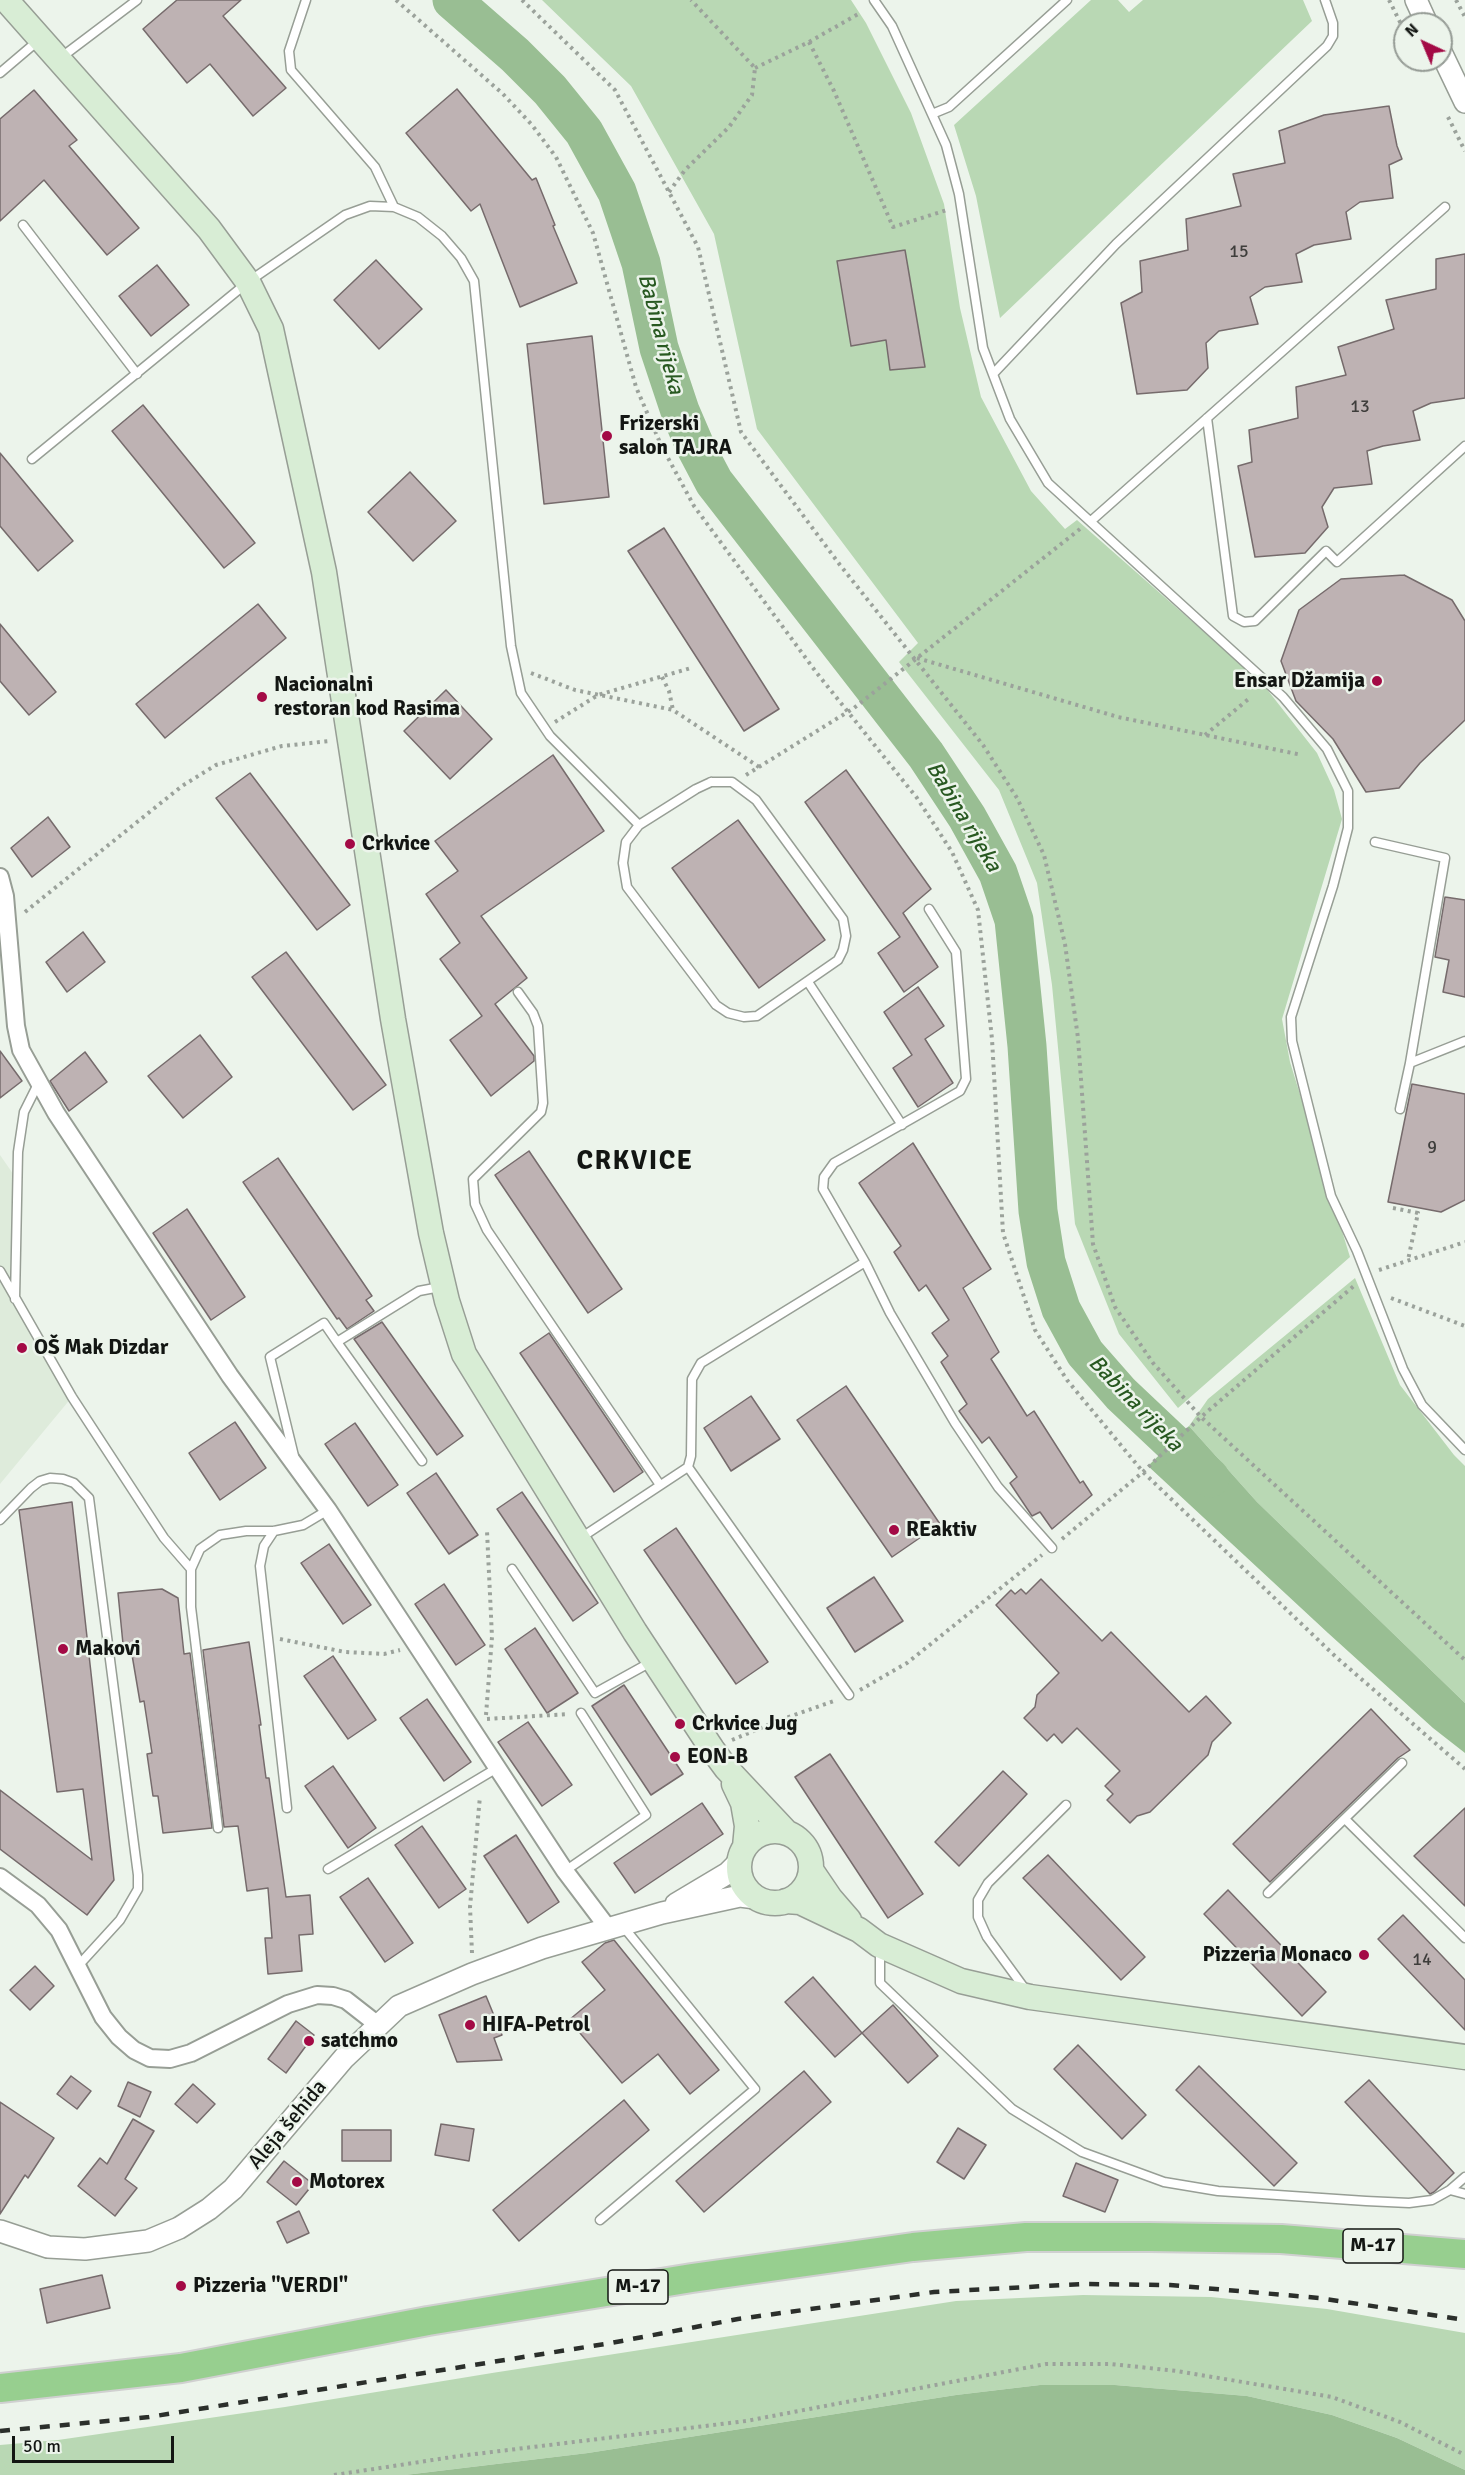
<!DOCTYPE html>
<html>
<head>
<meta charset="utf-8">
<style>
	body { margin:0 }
	#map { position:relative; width:1465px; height:2475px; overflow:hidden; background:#ecf4eb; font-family:Signika,sans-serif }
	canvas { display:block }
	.north { position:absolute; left:1393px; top:12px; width:60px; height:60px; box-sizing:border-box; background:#ecf4eb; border:2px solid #959b95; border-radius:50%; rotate:316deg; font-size:16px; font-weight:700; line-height:24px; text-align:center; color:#131613 }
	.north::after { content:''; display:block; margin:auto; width:21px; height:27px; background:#a30a45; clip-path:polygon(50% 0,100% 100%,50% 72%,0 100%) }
	.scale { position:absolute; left:12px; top:2436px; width:162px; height:27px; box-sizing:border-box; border:3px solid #131613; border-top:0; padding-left:8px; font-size:18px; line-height:21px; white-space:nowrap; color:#131613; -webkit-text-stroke:4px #ecf4eb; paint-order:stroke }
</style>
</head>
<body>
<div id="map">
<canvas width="1465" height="2475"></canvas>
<div class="north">N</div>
<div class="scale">50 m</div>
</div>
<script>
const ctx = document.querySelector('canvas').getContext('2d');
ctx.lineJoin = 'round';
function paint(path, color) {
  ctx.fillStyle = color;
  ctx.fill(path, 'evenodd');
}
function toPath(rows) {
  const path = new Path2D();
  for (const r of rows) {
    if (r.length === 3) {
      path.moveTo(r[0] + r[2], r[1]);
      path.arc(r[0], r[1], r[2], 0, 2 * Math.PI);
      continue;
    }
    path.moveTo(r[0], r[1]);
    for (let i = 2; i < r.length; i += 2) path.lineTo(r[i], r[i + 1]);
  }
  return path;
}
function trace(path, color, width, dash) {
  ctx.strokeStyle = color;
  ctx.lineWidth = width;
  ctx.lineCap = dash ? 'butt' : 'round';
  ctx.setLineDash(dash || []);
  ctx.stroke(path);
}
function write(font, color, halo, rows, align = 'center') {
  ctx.font = font + ' Signika,sans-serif';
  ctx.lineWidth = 5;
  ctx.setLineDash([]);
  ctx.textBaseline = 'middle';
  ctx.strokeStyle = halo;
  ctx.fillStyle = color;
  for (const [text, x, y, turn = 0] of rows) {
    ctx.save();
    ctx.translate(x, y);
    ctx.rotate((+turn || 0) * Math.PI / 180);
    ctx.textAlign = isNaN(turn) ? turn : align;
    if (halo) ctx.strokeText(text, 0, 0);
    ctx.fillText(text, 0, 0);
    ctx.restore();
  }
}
const built = toPath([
	[0,1155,18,1181,15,1300,72,1397,0,1484]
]);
const green = toPath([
	[542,0,851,0,866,23,911,113,944,204,960,308,981,397,1031,491,1065,529,1077,520,1262,683,1317,753,1334,790,1342,819,1282,1019,1290,1062,1350,1257,1178,1408,1119,1334,1075,1224,1052,985,1037,883,999,790,899,662,918,643,757,429,714,234,631,86],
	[1091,0,1118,0,1129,12,1143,0,1303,0,1312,21,1000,318,976,196,954,125],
	[1355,1278,1400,1385,1454,1455,1465,1466,1465,1703,1257,1502,1189,1426,1208,1399],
	[1083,2295,1211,2297,1327,2309,1465,2333,1465,2470,1397,2438,1332,2415,1247,2396,1115,2385,1040,2385,956,2395,588,2453,405,2475,0,2475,0,2445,58,2440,285,2407,492,2373,956,2301]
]);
const water = toPath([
	[1189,1426,1257,1502,1465,1703,1465,1753,1433,1728,1328,1633,1148,1466],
	[1040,2385,1115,2385,1247,2396,1332,2415,1397,2438,1465,2470,1465,2475,405,2475,588,2453,956,2395]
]);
const river = toPath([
	[452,0,515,55,550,90,584,132,617,192,641,263,659,348,680,411,695,446,714,482,926,755,967,817,998,873,1014,920,1027,1046,1038,1211,1046,1262,1061,1309,1085,1353,1121,1394,1210,1478]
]);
const building = toPath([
	[177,0,241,0,223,16,286,88,253,116,210,64,187,83,143,29,177,0],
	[457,89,532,180,536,178,555,225,553,226,577,283,520,307,480,204,471,211,406,133,457,89],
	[34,90,77,140,69,146,139,228,107,255,44,180,0,221,0,119,34,90],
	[1389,106,1397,146,1402,159,1389,165,1393,198,1360,202,1346,212,1351,239,1314,245,1296,254,1302,282,1265,287,1250,297,1258,324,1219,331,1206,343,1208,368,1187,390,1137,394,1121,303,1142,292,1140,261,1188,250,1186,219,1241,206,1233,174,1285,163,1279,131,1324,115,1389,106],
	[905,250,925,367,890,370,886,340,851,346,837,261,905,250],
	[1465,254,1465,398,1431,403,1413,411,1420,440,1383,446,1367,451,1372,484,1334,488,1322,507,1328,527,1305,553,1255,557,1238,466,1252,462,1249,430,1298,418,1296,387,1346,375,1338,347,1394,329,1386,300,1436,289,1436,259,1465,254],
	[376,260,422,309,379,349,334,300,376,260],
	[157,265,189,305,151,336,119,296,157,265],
	[592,336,609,497,544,504,527,344,592,336],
	[143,405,255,543,224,568,112,431,143,405],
	[0,453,73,541,38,571,0,526,0,453],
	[410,472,456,521,413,561,368,512,410,472],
	[664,528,779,709,744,731,628,551,664,528],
	[1404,575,1452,600,1465,621,1465,720,1420,763,1399,788,1366,792,1333,739,1296,701,1281,661,1299,610,1341,579,1404,575],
	[258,604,286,638,165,738,136,704,258,604],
	[0,624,56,692,29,715,0,681,0,624],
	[446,690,492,739,450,779,404,731,446,690],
	[553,755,604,831,481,916,527,978,495,1004,534,1056,534,1061,491,1096,450,1040,482,1016,440,959,460,943,426,894,458,871,435,841,553,755],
	[846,770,931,889,903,913,938,967,904,992,878,953,900,937,805,802,846,770],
	[250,773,350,905,317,930,216,798,250,773],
	[48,817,70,847,32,877,11,848,48,817],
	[738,820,825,940,759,988,672,868,738,820],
	[1445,897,1465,900,1465,997,1443,992,1449,960,1435,957,1445,897],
	[83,932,105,962,67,992,46,962,83,932],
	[286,952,386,1085,353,1110,252,977,286,952],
	[918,987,944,1026,925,1039,953,1083,918,1107,893,1068,912,1055,884,1012,918,987],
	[200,1035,232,1077,183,1118,148,1076,200,1035],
	[0,1051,22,1081,0,1098,0,1051],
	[85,1052,107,1082,69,1111,50,1081,85,1052],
	[1412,1084,1465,1094,1465,1200,1441,1212,1388,1202,1412,1084],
	[913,1143,991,1269,963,1288,999,1352,991,1359,1027,1416,1034,1411,1080,1483,1083,1481,1092,1495,1052,1529,1040,1512,1032,1516,1010,1483,1017,1477,989,1437,982,1443,959,1411,967,1404,941,1362,948,1356,932,1333,949,1320,926,1285,919,1291,894,1252,901,1246,859,1183,913,1143],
	[529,1151,622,1289,588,1313,495,1175,529,1151],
	[278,1158,372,1296,366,1300,374,1311,347,1329,339,1318,337,1319,243,1182,278,1158],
	[187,1209,245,1297,211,1320,153,1233,187,1209],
	[382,1322,463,1436,437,1455,354,1339,382,1322],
	[549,1333,643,1472,614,1492,520,1353,549,1333],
	[846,1386,940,1524,892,1557,797,1420,846,1386],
	[751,1396,780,1439,731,1471,704,1428,751,1396],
	[235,1422,266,1468,220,1500,189,1453,235,1422],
	[355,1423,398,1485,368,1506,325,1444,355,1423],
	[436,1473,478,1535,449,1554,407,1493,436,1473],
	[522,1492,598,1603,573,1621,497,1509,522,1492],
	[72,1502,114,1880,87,1915,0,1849,0,1790,92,1860,83,1789,57,1792,19,1510,72,1502],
	[676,1528,768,1662,736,1684,644,1550,676,1528],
	[329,1544,371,1605,343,1624,301,1563,329,1544],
	[874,1577,903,1621,855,1652,827,1608,874,1577],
	[1041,1579,1102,1641,1111,1632,1189,1712,1206,1696,1231,1723,1212,1742,1208,1755,1150,1812,1137,1816,1130,1823,1107,1800,1113,1794,1105,1786,1120,1771,1077,1728,1062,1743,1054,1734,1047,1741,1024,1718,1035,1707,1037,1695,1059,1673,996,1605,1011,1590,1015,1594,1021,1589,1026,1594,1041,1579],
	[444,1584,485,1645,456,1665,415,1604,444,1584],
	[162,1589,178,1598,184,1654,190,1653,212,1828,163,1833,158,1796,153,1796,147,1754,152,1753,144,1701,140,1702,130,1643,123,1644,118,1593,162,1589],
	[535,1628,578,1693,547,1713,505,1649,535,1628],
	[249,1642,261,1725,259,1725,266,1778,269,1778,286,1897,310,1895,313,1934,299,1935,302,1971,268,1974,265,1938,272,1938,268,1888,247,1891,238,1826,224,1827,203,1650,249,1642],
	[333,1656,376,1720,348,1739,304,1676,333,1656],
	[624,1685,683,1774,651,1795,592,1706,624,1685],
	[427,1699,471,1762,444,1781,400,1718,427,1699],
	[1371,1709,1410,1750,1398,1758,1270,1882,1233,1844,1371,1709],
	[528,1722,572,1785,542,1806,498,1742,528,1722],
	[830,1754,923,1894,888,1918,795,1777,830,1754],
	[333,1766,376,1828,348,1848,305,1786,333,1766],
	[1003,1771,1027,1794,959,1866,935,1842,1003,1771],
	[702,1803,723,1834,635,1893,614,1863,702,1803],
	[1465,1808,1465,1906,1414,1856,1465,1808],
	[422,1826,466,1889,439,1908,395,1845,422,1826],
	[516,1835,559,1902,528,1923,484,1856,516,1835],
	[1048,1855,1145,1957,1121,1980,1023,1878,1048,1855],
	[368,1878,413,1943,385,1962,340,1897,368,1878],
	[1228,1890,1326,1992,1302,2016,1204,1914,1228,1890],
	[1403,1915,1465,1980,1465,2030,1378,1939,1403,1915],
	[614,1940,719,2070,690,2094,658,2054,622,2083,569,2020,605,1990,582,1962,605,1943,614,1940],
	[35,1966,54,1986,30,2010,10,1990,35,1966],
	[813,1977,862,2033,835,2057,785,2002,813,1977],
	[486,1996,502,2035,494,2038,502,2060,457,2062,439,2015,486,1996],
	[893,2005,938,2056,908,2083,862,2033,893,2005],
	[296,2021,314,2035,286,2073,268,2059,296,2021],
	[1078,2045,1146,2115,1122,2139,1054,2069,1078,2045],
	[1199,2066,1297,2163,1274,2186,1176,2090,1199,2066],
	[804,2071,831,2102,704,2212,676,2181,804,2071],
	[71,2076,91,2091,77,2109,57,2094,71,2076],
	[1369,2080,1454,2173,1434,2192,1430,2194,1345,2102,1369,2080],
	[128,2082,151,2092,140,2117,118,2106,128,2082],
	[193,2084,215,2104,197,2123,175,2104,193,2084],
	[624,2100,649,2130,519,2241,493,2210,624,2100],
	[0,2102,54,2138,28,2178,25,2175,0,2214,0,2102],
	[133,2119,154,2131,125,2179,137,2188,115,2216,78,2186,100,2158,107,2164,133,2119],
	[441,2124,474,2129,469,2161,435,2155,441,2124],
	[958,2128,986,2145,964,2179,937,2162,958,2128],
	[342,2130,391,2130,391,2161,342,2161,342,2130],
	[284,2161,313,2184,296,2205,267,2182,284,2161],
	[1076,2163,1118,2180,1105,2212,1063,2196,1076,2163],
	[299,2211,309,2233,287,2243,277,2222,299,2211],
	[102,2275,110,2308,47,2323,40,2289,102,2275]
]);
const path = toPath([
	[396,0,503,94,532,125,556,157,593,233,636,387,661,445,694,506,816,672,917,798,952,852,978,910,992,1039,1003,1233,1035,1330,1067,1380,1143,1472,1336,1657,1465,1769],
	[522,0,615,90,698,247,741,432,840,565,983,745,1017,798,1044,855,1065,944,1078,1038,1093,1244,1115,1307,1153,1363,1201,1417,1465,1660],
	[1389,0,1402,26],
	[1456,0,1465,17],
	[809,42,834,91,893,227,947,210],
	[755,68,809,42,860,13],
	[1448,117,1465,151],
	[669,192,685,170,729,127,752,95,755,68,691,0],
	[917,658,1118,717,1302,755],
	[531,673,575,690,673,710,759,767],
	[662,677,669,691,673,710],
	[555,722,598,695,691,668],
	[1205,735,1251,697],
	[746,775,854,708,1080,529],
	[25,912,182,786,216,765,282,746,330,741],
	[1393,1208,1418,1213,1408,1260],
	[1379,1270,1465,1242],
	[1391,1298,1465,1326],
	[1062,1539,1143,1472,1201,1417,1355,1285],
	[280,1639,345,1652,384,1654,400,1650],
	[860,1690,907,1663,1042,1555],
	[486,1715,492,1637,487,1531],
	[487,1719,569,1714],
	[732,1740,780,1720,837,1700],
	[472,1953,470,1907,480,1796],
	[334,2475,459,2456,746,2421,1046,2364,1111,2364,1177,2371,1332,2397,1400,2422,1465,2455]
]);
const service = toPath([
	[306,0,289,51,291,70,375,167,394,207],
	[874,0,892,26,946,145,959,194,983,348,1010,419,1048,483,1283,697,1327,749,1348,791,1348,828,1333,886,1291,1017,1292,1041,1331,1196,1357,1251,1403,1369,1422,1405,1465,1450],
	[59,59,137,0],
	[0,73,40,39],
	[932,114,949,107,1067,0],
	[23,225,137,374],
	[993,374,1116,244,1327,46,1333,36,1333,23,1325,0],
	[1207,418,1233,616,1244,622,1255,621,1326,551,1337,562,1465,446],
	[32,459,248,282,345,215,370,206,394,207,418,217,442,236,461,258,474,281,511,646,521,693,550,736,639,825],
	[1091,521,1445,207],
	[711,782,732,782,756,800,843,919,846,936,843,950,838,960,757,1016,744,1017,728,1013,716,1005,627,887,623,863,626,842,639,825,696,789,711,782],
	[1375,842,1445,858,1410,1063,1465,1041],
	[808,982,902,1125],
	[518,992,533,1013,538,1026,543,1103,541,1112,473,1179,475,1204,487,1230,660,1485],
	[1400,1109,1410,1063],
	[865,1262,823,1189,824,1177,834,1163,960,1091,966,1079,956,952,929,909],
	[0,1271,72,1397,164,1538,191,1569,200,1549,220,1535,246,1531,274,1531,303,1525,328,1510],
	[15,1299,18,1152,24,1112,39,1082],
	[294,1456,270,1357,324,1323,337,1342],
	[422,1461,337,1342,419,1291,440,1287],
	[688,1467,849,1695],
	[0,1520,31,1488,40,1481,50,1478,63,1479,74,1483,89,1498,138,1875,138,1889,120,1920,78,1966],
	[274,1531,264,1546,260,1566,287,1808],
	[579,1539,688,1467,691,1456,692,1379,701,1363,865,1262,890,1313,955,1423,998,1487,1052,1548],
	[191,1569,191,1607,218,1828],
	[512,1569,595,1693,651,1662],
	[1345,1819,1465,1938],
	[328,1869,497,1768],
	[565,1871,646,1815,581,1713],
	[1268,1893,1402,1763],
	[880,1948,880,1983,1012,2109,1082,2152,1164,2182,1218,2191,1366,2201,1409,2203,1432,2200,1450,2190,1465,2177],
	[1025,1989,987,1937,978,1917,978,1900,988,1883,1066,1805],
	[1450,2190,1465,2194],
	[600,2220,755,2089,622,1925]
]);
const minor = toPath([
	[0,877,5,896,16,1026,21,1050,56,1113,230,1376,328,1510,565,1871,608,1928],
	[0,1877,38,1905,59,1930,103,2017,119,2037,134,2050,150,2058,170,2059,191,2053,288,2004,317,1995,333,1996,346,2000,378,2025]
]);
const tertiary = toPath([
	[1416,0,1427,24],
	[1441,52,1465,102],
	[676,1904,728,1873,739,1862],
	[0,2231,48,2247,85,2249,148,2241,179,2228,209,2209,233,2189,344,2058,399,2006,472,1974,542,1948,662,1913,740,1896,756,1898]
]);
const secondary = toPath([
	[6,0,209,229,248,282,271,329,324,572,393,1019,431,1233,447,1301,464,1354,635,1632,712,1749,726,1768,787,1833],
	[734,1784,743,1803,747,1826,745,1847],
	[775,1867,36],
	[811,1870,830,1898,849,1920],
	[786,1901,800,1902,859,1930,879,1945,961,1981,1030,1997,1465,2057]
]);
const trunk = toPath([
	[0,2388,181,2368,428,2321,692,2278,913,2247,1026,2237,1149,2237,1281,2239,1465,2254]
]);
const rail = toPath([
	[0,2431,149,2417,611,2343,738,2319,934,2292,1083,2284,1170,2285,1319,2298,1465,2320]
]);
const markers = [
	[607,436,6,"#a30a45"],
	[1377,681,6,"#a30a45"],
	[262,697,6,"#a30a45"],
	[350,844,6,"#a30a45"],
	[22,1348,6,"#a30a45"],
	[894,1530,6,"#a30a45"],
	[63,1649,6,"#a30a45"],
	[680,1724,6,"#a30a45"],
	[675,1757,6,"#a30a45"],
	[1364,1955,6,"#a30a45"],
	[470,2025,6,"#a30a45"],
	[309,2041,6,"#a30a45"],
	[297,2182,6,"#a30a45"],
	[181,2286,6,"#a30a45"]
];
const numberNames = [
	["15",1239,252],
	["13",1360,407],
	["9",1432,1148],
	["14",1422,1960]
];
const shields = [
	[1373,2246,60],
	[638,2287,60]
];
const shieldNames = [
	["M-17",1373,2246],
	["M-17",638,2287]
];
const poiNames = [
	["Frizerski",619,424],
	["salon TAJRA",619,448],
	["Ensar Džamija",1365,681,"right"],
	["Nacionalni",274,685],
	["restoran kod Rasima",274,709],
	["Crkvice",362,844],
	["OŠ Mak Dizdar",34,1348],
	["REaktiv",906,1530],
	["Makovi",75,1649],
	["Crkvice Jug",692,1724],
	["EON-B",687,1757],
	["Pizzeria Monaco",1352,1955,"right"],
	["HIFA-Petrol",482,2025],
	["satchmo",321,2041],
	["Motorex",309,2182],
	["Pizzeria \"VERDI\"",193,2286]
];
const streetNames = [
	["Aleja šehida",288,2125,-50]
];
const waterNames = [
	["Babina rijeka",660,334,75],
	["Babina rijeka",963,817,59],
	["Babina rijeka",1135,1404,46]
];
const districtNames = [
	["CRKVICE",635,1162]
];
paint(built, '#deebdb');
paint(green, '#b9d8b4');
paint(water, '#99be93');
trace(river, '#99be93', 39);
paint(building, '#beb2b3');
trace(building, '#766b6c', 1.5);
trace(service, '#979e95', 11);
trace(minor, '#979e95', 20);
trace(tertiary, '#979e95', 24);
trace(secondary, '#979e95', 27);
trace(trunk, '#d0d0d0', 32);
trace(path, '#9ba29b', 4, [3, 4.5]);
trace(service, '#fff', 8);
trace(minor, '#fff', 16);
trace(tertiary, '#fff', 21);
trace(secondary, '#d8edd5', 24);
trace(trunk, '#97cf8f', 28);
trace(rail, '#2b2f2b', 4.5, [10, 10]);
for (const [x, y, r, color] of markers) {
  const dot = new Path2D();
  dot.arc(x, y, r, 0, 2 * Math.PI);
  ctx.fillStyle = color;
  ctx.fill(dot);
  trace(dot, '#ecf4eb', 2);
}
write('18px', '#3e3d3b', null, numberNames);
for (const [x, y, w] of shields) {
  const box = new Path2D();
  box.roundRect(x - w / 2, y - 17, w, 34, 4.5);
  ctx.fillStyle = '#ecf4eb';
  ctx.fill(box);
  trace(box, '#131613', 1.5);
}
write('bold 20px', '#131613', null, shieldNames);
write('bold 21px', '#131613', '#ecf4eb', poiNames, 'left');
write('21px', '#131613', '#ecf4eb', streetNames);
write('italic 22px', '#285921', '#ecf4eb', waterNames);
ctx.letterSpacing = '1.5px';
write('bold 27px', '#131613', '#ecf4eb', districtNames);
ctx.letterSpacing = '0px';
</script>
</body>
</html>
